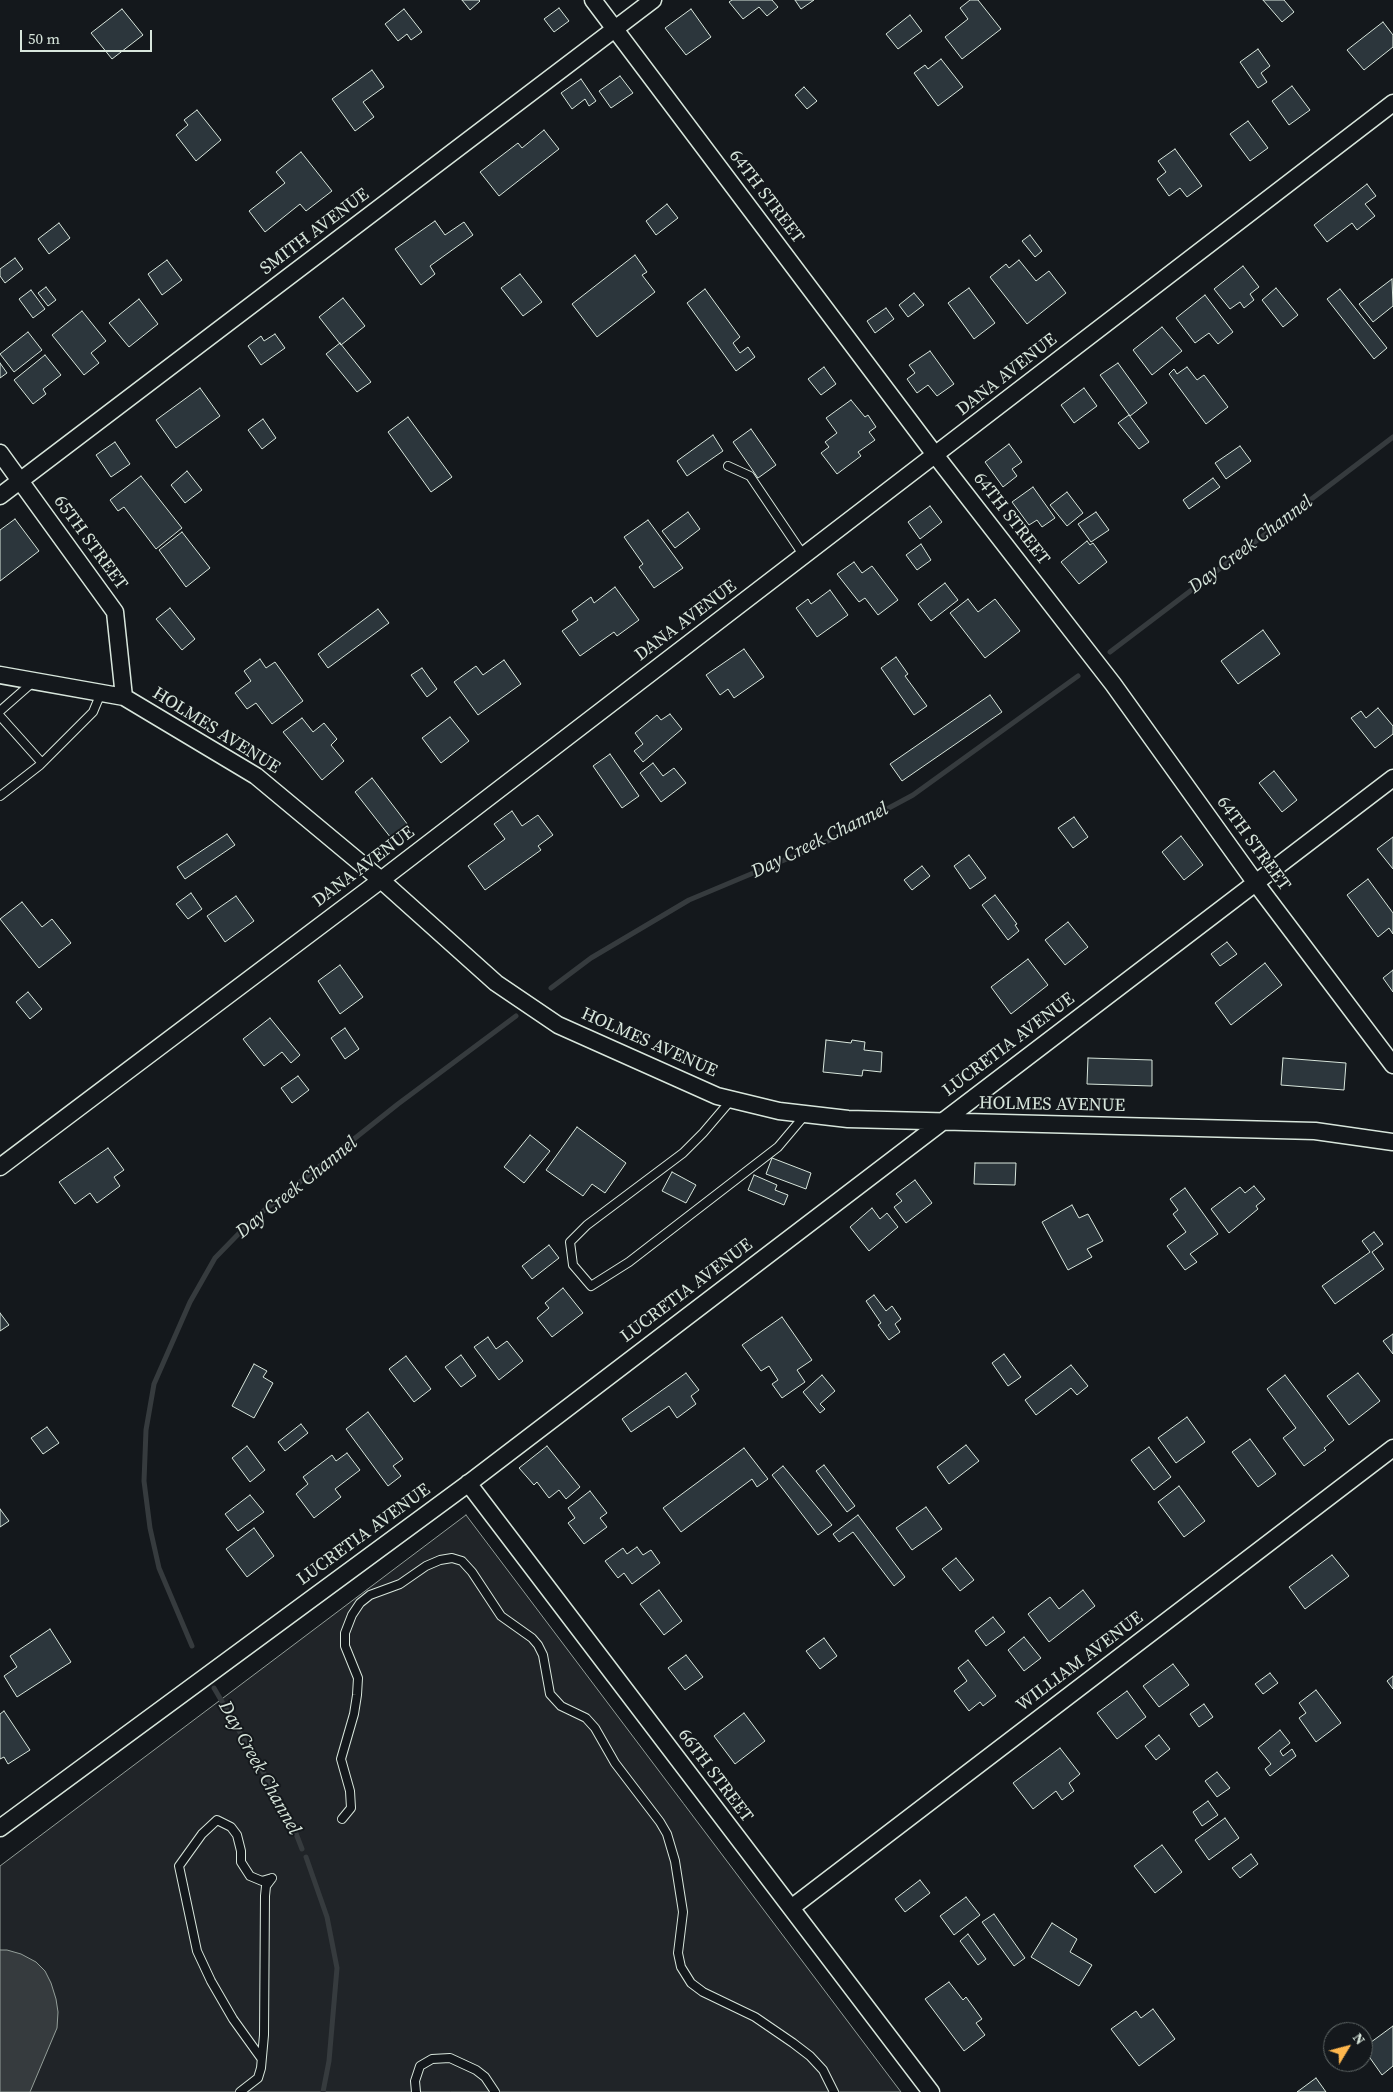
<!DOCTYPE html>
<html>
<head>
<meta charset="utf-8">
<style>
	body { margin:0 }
	#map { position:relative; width:1393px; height:2092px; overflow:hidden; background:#14181c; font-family:"Source Serif 4",serif }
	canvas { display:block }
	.north { position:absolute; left:1323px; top:2022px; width:50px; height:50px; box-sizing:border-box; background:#14181c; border:1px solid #626a69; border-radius:50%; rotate:53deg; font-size:14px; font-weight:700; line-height:20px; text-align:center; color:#d8e6dc }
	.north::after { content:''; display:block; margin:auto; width:18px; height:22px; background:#ffb74d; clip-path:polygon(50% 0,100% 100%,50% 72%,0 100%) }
	.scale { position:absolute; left:20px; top:30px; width:132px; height:22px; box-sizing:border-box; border:2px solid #d8e6dc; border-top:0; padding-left:6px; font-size:15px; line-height:18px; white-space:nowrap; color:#d8e6dc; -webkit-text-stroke:4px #14181c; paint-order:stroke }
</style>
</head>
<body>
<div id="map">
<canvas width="1393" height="2092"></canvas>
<div class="north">N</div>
<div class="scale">50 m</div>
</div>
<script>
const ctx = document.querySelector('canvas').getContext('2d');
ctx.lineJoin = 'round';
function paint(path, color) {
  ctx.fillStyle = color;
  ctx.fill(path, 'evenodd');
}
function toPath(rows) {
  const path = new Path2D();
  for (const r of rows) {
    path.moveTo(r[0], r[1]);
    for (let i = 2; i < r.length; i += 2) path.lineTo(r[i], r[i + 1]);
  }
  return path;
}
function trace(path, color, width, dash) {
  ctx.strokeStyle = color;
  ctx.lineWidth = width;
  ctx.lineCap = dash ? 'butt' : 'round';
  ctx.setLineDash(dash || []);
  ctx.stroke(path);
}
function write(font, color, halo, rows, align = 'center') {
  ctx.font = font + ' "Source Serif 4",serif';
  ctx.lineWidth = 4;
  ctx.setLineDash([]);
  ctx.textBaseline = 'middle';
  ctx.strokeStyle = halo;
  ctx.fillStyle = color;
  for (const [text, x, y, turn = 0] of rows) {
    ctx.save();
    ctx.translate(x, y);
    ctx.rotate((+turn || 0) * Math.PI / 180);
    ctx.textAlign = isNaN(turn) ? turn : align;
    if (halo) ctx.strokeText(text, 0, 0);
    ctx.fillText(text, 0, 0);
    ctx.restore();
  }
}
const green = toPath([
	[466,1515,901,2092,0,2092,0,1866,466,1515]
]);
const water = toPath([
	[0,1950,7,1950,21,1954,36,1962,45,1971,51,1983,56,1999,58,2012,57,2028,30,2092,0,2092,0,1950]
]);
const stream = toPath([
	[1110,652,1393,437],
	[551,988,591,958,689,900,820,845,913,795,1078,676],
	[192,1646,159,1568,150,1528,144,1481,146,1430,154,1384,190,1302,215,1258,252,1220,398,1104,516,1016],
	[214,1688,290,1818,302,1849],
	[306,1857,327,1917,337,1968,329,2061,323,2092]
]);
const building = toPath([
	[462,0,479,0,480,1,470,10,462,0],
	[732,0,772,0,778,7,767,16,759,7,743,19,729,2,732,0],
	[795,0,814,0,801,9,795,0],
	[970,0,978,0,1001,29,962,59,945,37,968,19,960,8,970,0],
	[1263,0,1284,0,1294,12,1282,22,1263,0],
	[559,8,569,21,554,32,544,19,559,8],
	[122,9,143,35,112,59,91,33,122,9],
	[404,9,422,32,411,40,407,34,398,41,385,24,404,9],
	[691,9,711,37,686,55,665,28,691,9],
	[910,15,922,31,898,49,886,34,910,15],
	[1383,22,1393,35,1393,47,1364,70,1347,50,1383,22],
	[1258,49,1270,66,1261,73,1267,82,1258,88,1240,62,1258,49],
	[941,59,963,87,938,106,914,73,925,65,928,69,941,59],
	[372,70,384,87,363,102,374,117,355,131,332,99,372,70],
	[620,76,633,93,611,108,599,91,620,76],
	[581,79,596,101,589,106,585,99,572,109,561,93,581,79],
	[1292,86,1310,110,1289,125,1272,101,1292,86],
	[804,87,817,101,807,109,795,95,804,87],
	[197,110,221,140,196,161,176,135,188,125,184,120,197,110],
	[1248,121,1268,148,1250,161,1230,134,1248,121],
	[544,130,559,149,499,196,480,172,518,143,522,148,544,130],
	[1175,149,1202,186,1187,197,1180,188,1169,196,1157,179,1166,172,1158,161,1175,149],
	[301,152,332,191,306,211,300,204,265,232,249,211,285,183,276,172,301,152],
	[1367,184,1376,196,1365,204,1375,216,1357,230,1352,223,1327,242,1314,225,1367,184],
	[667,204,678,218,656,235,646,221,667,204],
	[435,221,445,235,464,222,473,235,430,266,435,274,421,285,395,249,435,221],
	[59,223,70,238,49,254,38,239,59,223],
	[1030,235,1042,251,1035,257,1022,241,1030,235],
	[635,255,647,272,642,275,655,292,597,337,572,304,635,255],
	[15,258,23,269,5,283,0,276,0,269,15,258],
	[167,260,182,280,162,295,148,274,167,260],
	[1019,260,1036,281,1049,271,1066,293,1027,324,990,277,1006,264,1009,268,1019,260],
	[1243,266,1259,287,1250,294,1254,300,1244,308,1240,302,1230,309,1214,289,1243,266],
	[520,274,542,302,523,316,501,288,520,274],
	[1392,279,1393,306,1373,322,1359,304,1392,279],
	[46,287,56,300,48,306,38,293,46,287],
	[969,288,995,323,974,339,948,303,969,288],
	[1276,288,1298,315,1283,327,1262,300,1276,288],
	[705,289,740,337,733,343,740,353,748,347,755,357,736,371,687,303,705,289],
	[1340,289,1387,348,1374,359,1327,299,1340,289],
	[31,290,45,309,33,318,19,299,31,290],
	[914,293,924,305,908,317,899,305,914,293],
	[1205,295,1233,332,1218,344,1209,333,1195,343,1176,318,1205,295],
	[343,298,365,326,341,345,319,317,343,298],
	[139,299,158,324,129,347,109,323,139,299],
	[886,308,894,319,875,333,867,321,886,308],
	[82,311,106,341,91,353,99,363,84,375,52,335,82,311],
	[1162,327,1182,351,1152,375,1133,350,1162,327],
	[28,332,42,350,14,372,0,354,28,332],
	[275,334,285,348,261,365,248,346,261,336,264,341,275,334],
	[340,343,371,382,357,392,326,354,340,343],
	[930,351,954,384,937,396,928,385,917,393,907,379,915,373,909,365,930,351],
	[45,355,61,375,43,389,46,394,33,404,14,380,45,355],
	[0,363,7,373,0,378,0,363],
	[1118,363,1147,403,1130,416,1100,375,1118,363],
	[824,367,836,384,821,395,808,379,824,367],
	[1187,367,1197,380,1204,375,1228,407,1206,424,1169,374,1174,369,1177,374,1187,367],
	[200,388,220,416,176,448,156,420,200,388],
	[1084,388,1097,406,1074,423,1061,405,1084,388],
	[851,400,865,417,868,415,876,427,869,432,875,440,858,452,861,456,837,474,821,453,829,447,825,442,837,433,826,418,851,400],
	[1129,415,1149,442,1139,449,1118,423,1129,415],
	[408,417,452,477,431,492,388,432,408,417],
	[263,419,276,438,262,449,248,430,263,419],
	[751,429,776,465,758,478,733,442,751,429],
	[713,435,723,451,687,476,677,461,713,435],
	[115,442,130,464,111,477,96,455,115,442],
	[1009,444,1022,462,1012,469,1017,476,1003,487,985,462,1009,444],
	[1240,446,1251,461,1226,479,1215,463,1240,446],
	[187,471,202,490,185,503,171,485,187,471],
	[141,476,182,528,156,549,124,507,118,511,110,500,141,476],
	[1213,478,1220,487,1189,509,1183,500,1213,478],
	[1033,487,1055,518,1042,527,1037,520,1029,525,1012,502,1033,487],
	[1067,492,1083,513,1067,526,1050,505,1067,492],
	[930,506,942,522,920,539,908,522,930,506],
	[688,512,700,529,675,548,662,531,688,512],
	[1096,512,1109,530,1091,542,1078,524,1096,512],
	[15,519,39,551,0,581,0,530,15,519],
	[648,520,683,568,654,588,639,567,643,564,624,537,648,520],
	[182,532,210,568,186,587,159,550,182,532],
	[1087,541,1090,545,1093,543,1107,562,1079,584,1061,562,1087,541],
	[921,544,931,560,917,570,906,555,921,544],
	[854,562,862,573,872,566,898,600,878,615,865,598,859,602,837,574,854,562],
	[945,583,958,600,931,621,918,604,945,583],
	[615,587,639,620,617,636,614,632,580,656,562,631,578,620,572,611,591,597,594,603,615,587],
	[830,590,848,615,817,637,796,608,808,599,811,604,830,590],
	[968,599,978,612,995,599,1020,631,985,658,950,613,968,599],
	[170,608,195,639,182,650,156,619,170,608],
	[378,609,389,623,328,668,318,654,378,609],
	[1263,630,1280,654,1238,684,1221,661,1263,630],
	[744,649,764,677,734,698,728,689,720,695,706,675,744,649],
	[896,657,908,674,905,676,927,706,914,715,881,668,896,657],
	[260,659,266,668,275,662,303,701,272,724,256,703,247,709,235,693,251,681,244,671,260,659],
	[504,660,521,684,478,715,454,682,476,666,483,675,504,660],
	[422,668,437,689,427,697,411,675,422,668],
	[990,695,1002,712,902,781,890,764,990,695],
	[1378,708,1393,726,1393,734,1375,748,1351,718,1361,711,1366,718,1378,708],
	[670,714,682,729,643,762,634,751,643,744,635,733,657,715,661,720,670,714],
	[450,717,469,741,441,763,422,738,450,717],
	[302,718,313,732,324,723,337,739,331,745,344,761,322,780,283,732,302,718],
	[610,754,639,796,622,808,593,766,610,754],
	[653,763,663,776,674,768,686,783,661,802,640,773,653,763],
	[1274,771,1297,800,1282,812,1259,783,1274,771],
	[372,778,408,825,391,838,355,792,372,778],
	[512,811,522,826,538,815,553,835,538,846,541,850,485,890,468,866,505,839,494,824,512,811],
	[1074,817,1088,837,1073,848,1058,828,1074,817],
	[227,834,235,845,185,879,177,867,227,834],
	[1181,836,1203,865,1184,880,1162,852,1181,836],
	[1393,837,1393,869,1377,849,1393,837],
	[969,855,986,878,970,889,954,866,969,855],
	[922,866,930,876,912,890,904,880,922,866],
	[1368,879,1393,913,1393,934,1389,928,1378,937,1347,895,1368,879],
	[191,893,202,909,188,919,176,904,191,893],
	[995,895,1017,924,1015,925,1019,931,1008,940,982,905,995,895],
	[236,896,254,921,225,942,207,916,236,896],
	[22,902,42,927,52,919,71,943,39,968,0,919,22,902],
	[1068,922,1088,947,1065,965,1045,940,1068,922],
	[1227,942,1237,954,1220,966,1211,954,1227,942],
	[1028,959,1048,985,1011,1014,991,987,1028,959],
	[1265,963,1282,985,1231,1025,1215,1003,1265,963],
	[340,965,363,997,340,1014,318,981,340,965],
	[1393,970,1393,992,1383,978,1393,970],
	[28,992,42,1009,30,1019,16,1002,28,992],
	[270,1018,300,1055,291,1063,282,1052,264,1066,243,1039,270,1018],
	[345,1028,359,1049,345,1059,331,1038,345,1028],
	[826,1040,851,1043,852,1040,865,1042,864,1050,882,1052,881,1072,863,1070,862,1076,823,1072,826,1040],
	[1088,1058,1152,1060,1152,1086,1087,1084,1088,1058],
	[1283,1058,1346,1063,1344,1090,1281,1085,1283,1058],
	[298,1076,309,1090,292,1103,281,1088,298,1076],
	[577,1127,626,1163,605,1193,592,1184,583,1196,546,1170,577,1127],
	[530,1135,550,1151,524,1183,504,1167,530,1135],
	[108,1148,124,1170,114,1177,120,1186,97,1203,90,1193,75,1204,59,1182,108,1148],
	[772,1158,811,1173,806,1189,766,1174,772,1158],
	[975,1163,1016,1163,1015,1185,974,1184,975,1163],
	[672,1172,696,1185,686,1203,662,1191,672,1172],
	[754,1175,777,1185,775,1190,788,1195,784,1205,748,1190,754,1175],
	[915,1180,932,1203,906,1223,894,1207,902,1201,896,1194,915,1180],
	[1254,1186,1265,1199,1256,1206,1258,1209,1229,1233,1211,1209,1240,1187,1245,1193,1254,1186],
	[1185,1188,1218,1234,1190,1254,1197,1262,1185,1270,1167,1246,1186,1232,1173,1214,1178,1210,1170,1199,1185,1188],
	[1072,1205,1079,1218,1088,1214,1103,1241,1087,1249,1092,1257,1068,1270,1042,1222,1072,1205],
	[872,1208,880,1219,887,1213,898,1227,869,1251,850,1227,872,1208],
	[1374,1232,1383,1244,1372,1252,1384,1269,1335,1304,1322,1286,1370,1252,1362,1241,1374,1232],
	[549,1245,559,1258,532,1279,522,1266,549,1245],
	[563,1288,583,1313,552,1337,537,1318,549,1308,545,1303,563,1288],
	[874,1295,886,1311,892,1306,901,1319,895,1324,900,1332,889,1340,878,1325,881,1323,866,1301,874,1295],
	[0,1313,9,1325,0,1331,0,1313],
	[782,1317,812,1360,797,1370,805,1382,782,1398,772,1384,778,1380,769,1366,761,1371,742,1345,782,1317],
	[1393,1334,1393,1354,1383,1341,1393,1334],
	[488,1337,496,1349,507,1341,523,1361,499,1380,474,1347,488,1337],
	[1004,1354,1021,1377,1008,1386,992,1363,1004,1354],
	[461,1355,476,1376,461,1387,445,1367,461,1355],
	[406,1356,431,1389,414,1402,389,1369,406,1356],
	[254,1364,267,1371,263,1377,273,1383,254,1418,232,1406,254,1364],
	[1071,1365,1088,1386,1077,1395,1071,1388,1036,1415,1025,1400,1071,1365],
	[686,1373,699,1390,691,1396,696,1404,677,1418,669,1406,631,1432,622,1419,686,1373],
	[1358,1373,1380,1401,1349,1425,1327,1396,1358,1373],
	[822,1375,835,1391,820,1404,825,1409,820,1413,803,1392,822,1375],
	[1285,1375,1334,1440,1324,1448,1326,1450,1304,1466,1283,1438,1296,1428,1267,1389,1285,1375],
	[368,1412,403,1459,393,1466,401,1476,388,1486,346,1429,368,1412],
	[1187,1417,1205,1442,1176,1463,1158,1438,1187,1417],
	[301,1424,308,1433,285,1451,278,1442,301,1424],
	[47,1427,59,1443,43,1454,31,1438,47,1427],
	[1250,1439,1276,1474,1258,1487,1232,1452,1250,1439],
	[966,1445,979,1461,949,1484,937,1467,966,1445],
	[247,1446,265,1470,250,1482,232,1458,247,1446],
	[547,1446,580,1487,566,1499,559,1490,549,1498,537,1482,534,1485,519,1468,547,1446],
	[1149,1447,1171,1477,1154,1490,1131,1460,1149,1447],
	[744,1448,768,1479,757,1487,752,1479,681,1532,663,1508,744,1448],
	[347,1453,360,1470,335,1489,341,1497,314,1518,296,1494,308,1484,303,1477,332,1455,336,1461,347,1453],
	[824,1465,855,1506,847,1512,816,1471,824,1465],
	[783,1466,832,1525,818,1535,772,1475,783,1466],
	[1179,1486,1205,1521,1184,1537,1158,1502,1179,1486],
	[590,1491,607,1513,600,1518,607,1527,584,1544,568,1523,575,1518,568,1508,590,1491],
	[250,1495,264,1512,238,1531,225,1514,250,1495],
	[926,1507,942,1529,912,1550,896,1528,926,1507],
	[0,1509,9,1521,0,1527,0,1509],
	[858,1515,905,1577,894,1586,853,1532,839,1542,833,1534,858,1515],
	[254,1528,274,1556,247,1577,226,1549,254,1528],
	[637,1547,643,1555,651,1550,660,1563,632,1584,624,1573,618,1578,605,1561,623,1548,627,1554,637,1547],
	[1332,1555,1349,1576,1305,1609,1289,1587,1332,1555],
	[956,1558,974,1580,960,1591,942,1569,956,1558],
	[659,1590,682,1621,664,1635,640,1604,659,1590],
	[1083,1590,1095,1606,1049,1642,1028,1614,1050,1597,1059,1609,1083,1590],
	[993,1617,1005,1632,986,1646,975,1631,993,1617],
	[50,1629,71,1662,17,1697,4,1676,17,1667,10,1656,50,1629],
	[1024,1637,1041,1658,1024,1671,1008,1650,1024,1637],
	[824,1638,837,1656,820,1669,806,1651,824,1638],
	[686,1655,703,1677,685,1690,668,1668,686,1655],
	[968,1660,996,1696,983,1706,980,1702,969,1711,954,1691,967,1681,958,1668,968,1660],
	[1173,1664,1189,1685,1159,1707,1143,1686,1173,1664],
	[1270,1673,1278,1683,1263,1694,1255,1684,1270,1673],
	[1393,1676,1393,1689,1387,1681,1393,1676],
	[1316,1690,1341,1723,1316,1742,1299,1718,1306,1713,1299,1703,1316,1690],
	[1127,1691,1146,1717,1117,1739,1097,1713,1127,1691],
	[1204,1704,1213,1717,1199,1727,1190,1714,1204,1704],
	[4,1711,30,1750,8,1764,4,1757,0,1759,0,1714,4,1711],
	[744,1713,765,1741,735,1764,714,1736,744,1713],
	[1280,1730,1290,1743,1280,1751,1283,1756,1292,1749,1296,1756,1270,1776,1265,1769,1271,1764,1258,1748,1280,1730],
	[1159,1735,1170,1749,1156,1760,1145,1746,1159,1735],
	[1060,1748,1080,1774,1069,1783,1074,1791,1062,1800,1056,1791,1033,1809,1013,1783,1060,1748],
	[1217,1772,1230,1788,1217,1797,1205,1781,1217,1772],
	[1208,1801,1218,1815,1202,1826,1193,1812,1208,1801],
	[1225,1818,1239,1838,1209,1860,1195,1840,1225,1818],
	[1162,1845,1182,1872,1155,1893,1134,1866,1162,1845],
	[1251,1854,1258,1864,1240,1878,1232,1868,1251,1854],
	[920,1880,930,1893,905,1912,895,1899,920,1880],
	[966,1897,980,1915,954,1935,940,1916,966,1897],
	[994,1914,1025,1958,1014,1966,982,1922,994,1914],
	[1052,1923,1077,1939,1070,1952,1092,1965,1079,1986,1031,1957,1052,1923],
	[968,1934,986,1959,978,1965,960,1941,968,1934],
	[949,1982,963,2000,966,1997,982,2019,976,2023,985,2035,964,2051,925,1999,949,1982],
	[1153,2009,1175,2039,1139,2066,1111,2029,1136,2011,1141,2018,1153,2009],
	[1393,2026,1393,2066,1382,2075,1363,2048,1393,2026],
	[1316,2078,1326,2092,1297,2092,1316,2078]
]);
const lane = toPath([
	[728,466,750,476,804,556],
	[0,711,33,682],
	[0,716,42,763],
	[0,796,40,765,93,712,101,693],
	[732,1099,703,1133,683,1153,587,1225,570,1242,573,1265,591,1286,629,1262,778,1147,805,1115],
	[342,1819,351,1808,350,1791,341,1759,354,1714,357,1695,358,1678,345,1646,345,1633,352,1615,360,1603,370,1595,400,1584,426,1566,440,1560,452,1558,462,1561,472,1572,501,1616,532,1638,538,1645,543,1655,550,1694,561,1706,586,1718,595,1728,615,1763,660,1822,667,1834,675,1861,683,1912,678,1953,681,1967,691,1983,703,1992,755,2017,793,2043,810,2056,823,2070,834,2092],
	[261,2058,233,2019,211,1981,197,1951,179,1866,202,1834,217,1820,231,1827,237,1835,241,1851,241,1862,250,1876,262,1881,272,1878],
	[240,2092,258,2078,261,2068,264,2035,265,1896,266,1886,272,1878],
	[416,2092,415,2081,420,2066,432,2059,450,2058,476,2070,485,2077,495,2092]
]);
const street = toPath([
	[593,0,936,456,1113,684,1255,882,1393,1065],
	[0,453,115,612,124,697],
	[0,496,653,0],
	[0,675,124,697,256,776,381,880,496,983,558,1025,717,1096,779,1111,848,1119,1315,1131,1393,1142],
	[0,1167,381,880,1393,103],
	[468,1483,931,2092],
	[0,1828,473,1480,1393,778],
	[791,1908,1393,1448]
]);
const streetNames = [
	["64TH STREET",766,197,53],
	["SMITH AVENUE",315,232,-37],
	["DANA AVENUE",1007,375,-38],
	["64TH STREET",1011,519,52],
	["65TH STREET",90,543,54],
	["DANA AVENUE",686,621,-37],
	["HOLMES AVENUE",216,731,32],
	["64TH STREET",1253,844,54],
	["DANA AVENUE",364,867,-37],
	["HOLMES AVENUE",649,1043,24],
	["LUCRETIA AVENUE",1009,1045,-37],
	["HOLMES AVENUE",1052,1105,1],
	["LUCRETIA AVENUE",687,1291,-37],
	["LUCRETIA AVENUE",364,1535,-36],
	["WILLIAM AVENUE",1080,1662,-37],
	["66TH STREET",715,1776,53]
];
const waterNames = [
	["Day Creek Channel",1251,545,-37],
	["Day Creek Channel",820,841,-26],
	["Day Creek Channel",297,1188,-39],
	["Day Creek Channel",259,1768,61]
];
paint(green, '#202428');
trace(green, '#939e99', 1);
paint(water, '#363b3e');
trace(water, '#939e99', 1);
trace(stream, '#363b3e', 5);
paint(building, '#2c363c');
trace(building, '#d8e6dc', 1);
trace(lane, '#d8e6dc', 10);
trace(street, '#d8e6dc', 19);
trace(lane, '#14181c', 8);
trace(street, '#14181c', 16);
write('18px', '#d8e6dc', '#14181c', streetNames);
write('italic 19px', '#d8e6dc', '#14181c', waterNames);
</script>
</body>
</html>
